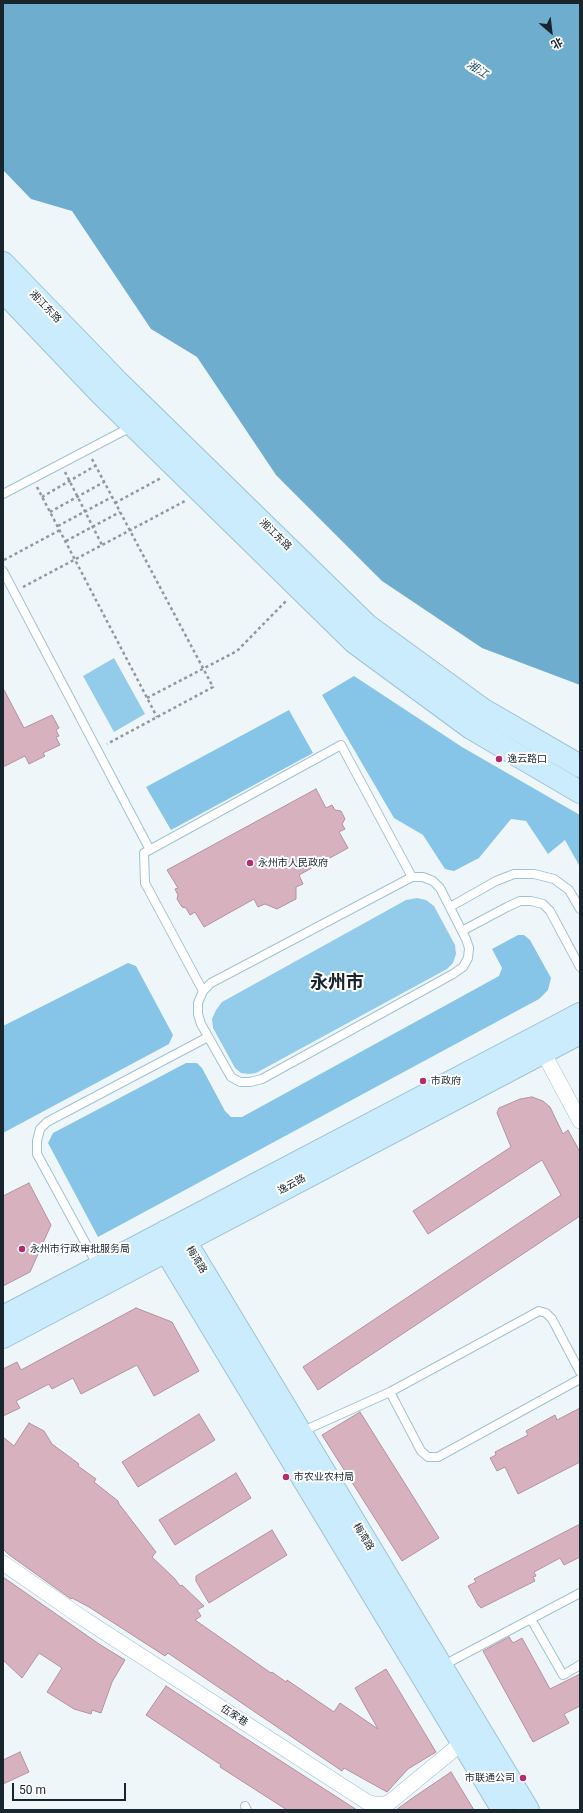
<!DOCTYPE html>
<html>
<head>
<meta charset="utf-8">
<style>
	body { margin:0 }
	#map { position:relative; width:583px; height:1813px; overflow:hidden; background:#eff6fa; font-family:Roboto,"Noto Sans SC",sans-serif }
	canvas { display:block }
	.frame { position:absolute; inset:0; border:4px solid #18252d; pointer-events:none }
	.north { position:absolute; left:531px; top:12px; width:40px; height:40px; -webkit-text-stroke:3px #fff; paint-order:stroke; rotate:152deg; font-size:11px; font-weight:700; line-height:16px; text-align:center; color:#18252d }
	.north::after { content:''; display:block; margin:auto; width:14px; height:18px; background:#18252d; clip-path:polygon(50% 0,100% 100%,50% 72%,0 100%) }
	.scale { position:absolute; left:12px; top:1783px; width:114px; height:18px; box-sizing:border-box; border:2px solid #18252d; border-top:0; padding-left:5px; font-size:12px; line-height:14px; white-space:nowrap; color:#18252d; -webkit-text-stroke:3px #fff; paint-order:stroke }
</style>
</head>
<body>
<div id="map">
<canvas width="583" height="1813"></canvas>
<div class="frame"></div>
<div class="north">北</div>
<div class="scale">50 m</div>
</div>
<script>
const ctx = document.querySelector('canvas').getContext('2d');
ctx.lineJoin = 'round';
function paint(path, color) {
  ctx.fillStyle = color;
  ctx.fill(path, 'evenodd');
}
function toPath(rows) {
  const path = new Path2D();
  for (const r of rows) {
    path.moveTo(r[0], r[1]);
    for (let i = 2; i < r.length; i += 2) path.lineTo(r[i], r[i + 1]);
  }
  return path;
}
function trace(path, color, width, dash) {
  ctx.strokeStyle = color;
  ctx.lineWidth = width;
  ctx.lineCap = dash ? 'butt' : 'round';
  ctx.setLineDash(dash || []);
  ctx.stroke(path);
}
function write(font, color, halo, rows, align = 'center') {
  ctx.font = font + ' Roboto,"Noto Sans SC",sans-serif';
  ctx.lineWidth = 4;
  ctx.setLineDash([]);
  ctx.textBaseline = 'middle';
  ctx.strokeStyle = halo;
  ctx.fillStyle = color;
  for (const [text, x, y, turn = 0] of rows) {
    ctx.save();
    ctx.translate(x, y);
    ctx.rotate((+turn || 0) * Math.PI / 180);
    ctx.textAlign = isNaN(turn) ? turn : align;
    if (halo) ctx.strokeText(text, 0, 0);
    ctx.fillText(text, 0, 0);
    ctx.restore();
  }
}
const green = toPath([
	[114,658,145,714,114,732,83,676],
	[417,898,426,900,434,906,455,945,456,954,453,963,447,969,256,1073,249,1074,241,1073,235,1068,213,1028,212,1019,216,1010,222,1002,406,900]
]);
const forest = toPath([
	[354,676,462,747,580,815,580,867,565,840,548,854,526,821,511,819,479,858,454,871,445,869,423,835,394,818,322,695],
	[289,710,313,753,171,830,146,787],
	[518,935,524,935,530,940,551,978,548,990,539,999,98,1237,48,1143,53,1133,186,1063,197,1063,202,1068,225,1111,231,1117,242,1117,499,976,502,968,492,949],
	[128,963,136,966,173,1035,169,1044,3,1133,3,1026]
]);
const water = toPath([
	[3,3,580,3,580,685,482,648,382,581,276,475,197,357,151,329,72,211,31,199,3,170]
]);
const building = toPath([
	[3,688,24,728,52,715,59,728,56,730,59,736,56,737,60,745,43,753,45,756,29,764,25,756,3,767,3,688],
	[316,789,326,808,332,805,335,810,341,811,345,819,342,824,345,829,339,832,348,848,299,875,303,884,296,887,296,899,277,909,265,904,258,907,254,899,204,927,195,912,190,915,186,908,182,907,177,899,178,895,175,889,178,888,167,870,316,789],
	[532,1097,543,1101,550,1107,563,1134,568,1130,580,1152,580,1216,318,1390,303,1367,561,1195,542,1160,428,1234,413,1211,511,1147,497,1113,499,1108,520,1099,532,1097],
	[29,1183,51,1225,30,1272,3,1286,3,1196,29,1183],
	[136,1308,172,1322,199,1371,154,1396,137,1365,81,1394,73,1378,52,1389,49,1384,16,1401,20,1408,3,1416,3,1369,17,1362,21,1370,136,1308],
	[580,1408,580,1462,518,1494,505,1467,497,1471,490,1458,496,1455,495,1452,528,1435,526,1431,555,1415,557,1420,580,1408],
	[360,1412,439,1538,402,1561,322,1435,360,1412],
	[199,1414,215,1440,138,1487,122,1462,199,1414],
	[29,1423,44,1431,52,1444,79,1464,78,1466,96,1479,94,1482,118,1501,119,1504,156,1552,152,1557,175,1579,180,1586,182,1585,204,1606,197,1610,201,1616,195,1620,271,1673,272,1672,286,1682,287,1680,334,1712,340,1703,378,1729,355,1688,386,1669,436,1752,408,1769,387,1792,344,1768,342,1771,168,1653,165,1656,89,1607,72,1598,71,1599,8,1554,3,1549,3,1437,14,1446,29,1423],
	[236,1473,251,1498,175,1545,159,1520,236,1473],
	[580,1524,580,1557,564,1565,560,1558,534,1572,536,1576,533,1577,535,1581,481,1608,478,1605,468,1586,476,1582,474,1579,580,1524],
	[272,1530,287,1555,209,1603,196,1581,196,1576,272,1530],
	[3,1577,99,1644,125,1660,112,1682,101,1713,92,1710,91,1714,74,1709,47,1692,62,1668,39,1653,22,1678,3,1660,3,1577],
	[509,1637,513,1643,522,1638,550,1689,580,1674,580,1706,564,1714,569,1723,533,1742,483,1651,509,1637],
	[166,1686,239,1734,357,1810,287,1810,220,1767,221,1765,146,1715,166,1686],
	[20,1752,29,1772,3,1784,3,1760,20,1752],
	[451,1772,474,1810,396,1810,414,1797,451,1772]
]);
const path = toPath([
	[92,459,213,687,107,744],
	[65,472,102,545],
	[37,487,157,717],
	[42,497,95,466],
	[115,503,161,478],
	[50,512,104,482],
	[58,526,112,497],
	[66,541,120,512],
	[4,560,60,530],
	[23,587,185,501],
	[147,698,237,651,286,601]
]);
const lane = toPath([
	[3,494,131,427],
	[3,571,150,850],
	[412,877,423,877,433,881,440,888,466,939,469,948,468,958,463,967,453,974,262,1079,250,1082,240,1082,231,1077,201,1024,198,1014,198,1003,203,991,211,983,412,877],
	[450,907,496,881,514,874,534,874,554,879,569,890,580,909],
	[462,931,507,907,520,901,531,901,543,904,550,911,580,967],
	[203,991,145,883,144,853,341,745,412,877],
	[98,1266,37,1154,37,1141,40,1129,47,1122,208,1037],
	[390,1392,421,1451,428,1457,438,1457,580,1379],
	[301,1432,390,1392,539,1311,546,1313,552,1319,580,1372],
	[531,1619,563,1675,580,1665],
	[442,1666,580,1593],
	[245,1806,247,1810]
]);
const street = toPath([
	[543,1052,580,1121],
	[3,1563,84,1619,367,1802,374,1804,382,1805,390,1802,463,1742]
]);
const secondary = toPath([
	[3,263,117,381,368,626,482,709,580,766],
	[3,291,102,395,354,642,471,728,580,792],
	[166,1231,185,1241,528,1810],
	[166,1231,166,1251,503,1810],
	[3,1317,580,1014],
	[3,1337,580,1033]
]);
const markers = [
	[499,759,4,"#b32d70"],
	[250,863,4,"#b32d70"],
	[423,1081,4,"#b32d70"],
	[22,1249,4,"#b32d70"],
	[286,1477,4,"#b32d70"],
	[523,1778,4,"#b32d70"]
];
const streetNames = [
	["湘江东路",45,307,46],
	["湘江东路",275,535,44],
	["逸云路",292,1185,-28],
	["梅湾路",196,1260,59],
	["梅湾路",363,1537,59],
	["伍家巷",234,1716,33]
];
const poiNames = [
	["逸云路口",507,759],
	["永州市人民政府",258,863],
	["市政府",431,1081],
	["永州市行政审批服务局",30,1249],
	["市农业农村局",294,1477],
	["市联通公司",515,1778,"right"]
];
const waterNames = [
	["湘江",477,70,33]
];
const townNames = [
	["永州市",337,983]
];
paint(green, '#93cbeb');
paint(forest, '#86c5e8');
paint(water, '#6fadcf');
paint(building, '#d7b1be');
trace(building, '#b5909d', 1);
trace(lane, '#9ec2d6', 10);
trace(street, '#9ec2d6', 16);
trace(secondary, '#9ec2d6', 24);
trace(path, '#8f999f', 2.5, [3, 3]);
trace(lane, '#fff', 8);
trace(street, '#fff', 15);
trace(secondary, '#caecfc', 22);
for (const [x, y, r, color] of markers) {
  const dot = new Path2D();
  dot.arc(x, y, r, 0, 2 * Math.PI);
  ctx.fillStyle = color;
  ctx.fill(dot);
  trace(dot, '#fff', 1.5);
}
write('10px', '#18252d', '#fff', streetNames);
write('10px', '#18252d', '#fff', poiNames, 'left');
write('italic 11px', '#1a4c64', '#fff', waterNames);
write('bold 18px', '#18252d', '#fff', townNames);
</script>
</body>
</html>
